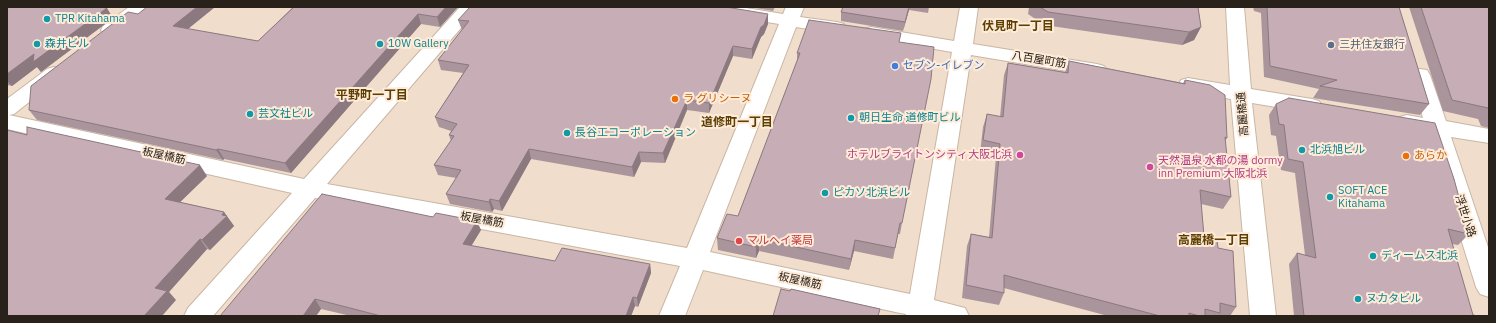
<!DOCTYPE html>
<html>
<head>
<meta charset="utf-8">
<style>
	body { margin:0 }
	#map { position:relative; width:1496px; height:323px; overflow:hidden; background:#f1ddcb; font-family:"IBM Plex Sans",sans-serif }
	canvas { display:block }
	.frame { position:absolute; inset:0; border:8px solid #29221b; pointer-events:none }
</style>
</head>
<body>
<div id="map">
<canvas width="1496" height="323"></canvas>
<div class="frame"></div>
</div>
<script>
const ctx = document.querySelector('canvas').getContext('2d');
ctx.lineJoin = 'round';
function toPath(rows) {
  const path = new Path2D();
  for (const r of rows) {
    path.moveTo(r[0], r[1]);
    for (let i = 2; i < r.length; i += 2) path.lineTo(r[i], r[i + 1]);
  }
  return path;
}
function trace(path, color, width, dash) {
  ctx.strokeStyle = color;
  ctx.lineWidth = width;
  ctx.lineCap = dash ? 'butt' : 'round';
  ctx.setLineDash(dash || []);
  ctx.stroke(path);
}
function paint(path, color) {
  ctx.fillStyle = color;
  ctx.fill(path, 'evenodd');
}
function write(font, color, halo, rows, align = 'center') {
  ctx.font = font + ' "IBM Plex Sans","Noto Sans JP",sans-serif';
  ctx.lineWidth = 4;
  ctx.setLineDash([]);
  ctx.textBaseline = 'middle';
  ctx.strokeStyle = halo;
  ctx.fillStyle = color;
  for (const [text, x, y, turn = 0] of rows) {
    ctx.save();
    ctx.translate(x, y);
    ctx.rotate((+turn || 0) * Math.PI / 180);
    ctx.textAlign = isNaN(turn) ? turn : align;
    if (halo) ctx.strokeText(text, 0, 0);
    ctx.fillText(text, 0, 0);
    ctx.restore();
  }
}
const minor = toPath([
	[129,7,150,7,117,34,110,36,103,34,101,30,103,26,129,7],
	[460,7,479,7,327,184,687,248,779,24,706,12,700,11,697,7,740,7,783,14,786,7,804,7,800,17,837,22,844,24,846,28,844,32,837,34,796,27,710,252,910,294,952,52,864,37,862,33,864,29,871,27,954,41,960,7,978,7,973,44,1097,64,1104,66,1107,70,1104,74,1097,76,971,55,934,300,965,308,969,316,906,316,906,314,900,313,703,270,685,316,659,316,680,266,315,198,213,316,184,316,188,308,292,193,7,129,7,99,47,69,54,67,61,69,64,73,61,77,14,114,9,115,304,179,460,7],
	[1226,7,1244,7,1251,89,1312,99,1319,101,1322,106,1319,111,1312,113,1252,103,1276,316,1250,316,1231,99,1188,92,1181,90,1178,85,1181,80,1188,78,1230,85,1226,7],
	[1420,69,1427,70,1430,75,1446,121,1489,129,1489,143,1451,137,1489,250,1489,297,1480,294,1476,287,1428,133,1400,127,1397,122,1400,117,1407,115,1423,118,1410,75,1413,70,1420,69]
]);
const wall = toPath([
	[7,7,113,18,41,72,37,67,12,86,7,85],
	[215,7,188,29,258,41,293,7,292,7,458,7,440,27,421,24,291,173,224,159,223,160,37,120,29,110,138,14],
	[750,7,775,7,773,11],
	[843,7,929,7,928,13,909,10,903,31,841,21,841,12],
	[1029,7,1198,7,1201,27,1194,40,1182,45,1044,25,1028,14],
	[1253,7,1399,7,1429,104,1420,115,1313,98,1319,89,1264,77,1261,13,1254,11],
	[1409,7,1489,7,1489,128,1481,126,1478,119,1443,111],
	[458,20,768,24,764,34,761,37,752,59,733,56,709,113,687,110,665,163,641,162,634,177,531,159,502,211,494,209,492,212,450,204,446,194,456,178,438,175,434,165,451,141,449,135,451,131,439,127,435,117,463,73,441,70,438,60,462,30],
	[900,42,902,223,900,234,898,234,893,259,854,251,849,270,759,251,756,258,718,250,717,238,738,216,797,61,797,53],
	[1069,61,1183,83,1185,80,1227,138,1225,141,1231,197,1223,209,1201,204,1204,236,1218,248,1236,307,1230,316,1108,316,1004,288,1004,293,999,305,962,298,967,246,971,234,989,237,996,156,980,153,983,127,987,114,1000,117,1004,75,1008,63,1065,72],
	[1276,104,1469,234,1458,245,1452,244,1473,315,1478,316,1294,316,1289,264,1297,253,1305,255,1295,173,1281,170,1276,136,1271,135,1269,115],
	[27,135,207,176,180,202,224,212,234,226,210,250,207,249,169,292,176,300],
	[481,230,471,246,555,261,650,264,651,273,638,307,635,306,631,316,351,316,321,309,316,316,220,316]
]);
const shadedWall = toPath([
	[197,7,215,7,179,36,173,26],
	[446,7,458,7,440,27,437,17],
	[909,7,909,10,903,31,905,22],
	[107,8,113,18,41,72,37,67,12,86,7,81,7,74,34,54],
	[418,14,421,24,291,173,285,163],
	[768,14,768,24,764,34,761,37,752,59,752,49,761,27],
	[1201,27,1194,40,1182,45,1189,32],
	[733,46,733,56,709,113,709,103],
	[687,100,687,110,665,163,663,153],
	[218,149,224,159,223,160,216,150],
	[529,149,531,159,502,211,499,201],
	[639,152,641,162,634,177,632,167],
	[200,165,207,176,173,209,165,199],
	[490,199,494,209,492,212,489,202],
	[224,212,234,226,210,250,202,240],
	[477,221,481,230,467,253,463,244],
	[200,239,207,249,169,292,176,300,162,316,144,316,155,288],
	[759,239,759,251,756,258,756,247],
	[855,240,854,251,849,270,851,259],
	[650,264,651,273,638,307,637,298],
	[633,297,635,306,631,316,626,316],
	[315,299,321,309,316,316,303,316]
]);
const building = toPath([
	[7,7,100,7,107,8,33,62,34,54,7,74,7,7],
	[147,7,197,7,173,26,258,41,294,7,446,7,437,17,418,14,285,163,218,149,216,150,29,110,31,86,128,12,138,14,147,7],
	[470,7,726,7,768,14,764,25,761,27,752,49,733,46,709,103,687,100,663,153,639,152,632,167,529,149,499,201,490,199,489,202,446,194,461,170,434,165,454,136,449,135,457,124,435,117,469,65,438,60,469,21,458,20,470,7],
	[843,7,909,7,905,22,841,12,843,7],
	[1040,7,1198,7,1201,27,1189,32,1048,12,1040,7],
	[1267,7,1399,7,1429,104,1320,86,1337,80,1270,66,1267,7],
	[1421,7,1489,7,1489,110,1488,108,1452,100,1421,7],
	[809,20,901,33,899,42,934,47,931,79,902,223,900,223,895,248,855,240,851,259,759,239,756,247,717,238,727,214,738,216,800,53,797,53,809,20],
	[1069,61,1185,84,1185,80,1210,85,1225,95,1227,138,1225,137,1231,197,1200,190,1204,236,1217,240,1218,248,1233,251,1236,307,1220,303,1220,313,1205,309,1205,316,1199,316,1189,313,1189,316,1160,316,1004,275,1004,293,966,285,971,234,992,238,1000,144,983,140,987,114,1003,117,1008,63,1068,73,1069,61],
	[1289,98,1435,123,1454,179,1469,234,1448,229,1473,315,1478,316,1304,316,1297,253,1316,258,1303,162,1288,159,1284,125,1279,124,1276,104,1289,98],
	[27,127,200,165,165,199,224,212,222,215,227,216,202,240,200,239,155,288,167,291,144,316,7,316,7,130,27,135,27,127],
	[322,194,433,217,436,213,477,221,463,244,555,261,562,248,650,264,637,298,633,297,626,316,381,316,315,299,303,316,220,316,322,194],
	[781,289,790,291,791,289,880,309,878,316,773,316,781,289]
]);
const markers = [
	[47,19,4,"#0f9aa8"],
	[37,44,4,"#0f9aa8"],
	[380,44,4,"#0f9aa8"],
	[1331,45,4,"#5c6f8a"],
	[895,66,4,"#3f7fe0"],
	[675,99,4,"#e8710a"],
	[250,114,4,"#0f9aa8"],
	[851,118,4,"#0f9aa8"],
	[567,133,4,"#0f9aa8"],
	[1302,150,4,"#0f9aa8"],
	[1020,155,4,"#d1479c"],
	[1406,156,4,"#e8710a"],
	[1150,167,4,"#d1479c"],
	[825,193,4,"#0f9aa8"],
	[1330,197,4,"#0f9aa8"],
	[739,241,4,"#e0444e"],
	[1373,256,4,"#0f9aa8"],
	[1358,299,4,"#0f9aa8"]
];
const cultureNames = [
	["TPR Kitahama",55,19],
	["森井ビル",45,44],
	["10W Gallery",388,44],
	["芸文社ビル",258,114],
	["朝日生命 道修町ビル",859,118],
	["長谷工コーポレーション",575,133],
	["北浜旭ビル",1310,150],
	["SOFT ACE",1338,191],
	["Kitahama",1338,204],
	["ピカソ北浜ビル",833,193],
	["ディームス北浜",1381,256],
	["ヌカタビル",1366,299]
];
const serviceNames = [
	["三井住友銀行",1339,45]
];
const streetNames = [
	["八百屋町筋",1039,60,9],
	["高麗橋通",1243,114,-95],
	["板屋橋筋",164,156,12],
	["浮世小路",1465,216,72],
	["板屋橋筋",482,220,10],
	["板屋橋筋",800,281,12]
];
const shopNames = [
	["セブン-イレブン",903,66]
];
const foodNames = [
	["ラ グリシーヌ",683,99],
	["あらか",1414,156]
];
const hotelNames = [
	["ホテルブライトンシティ大阪北浜",1012,155],
	["天然温泉 水都の湯 dormy",1158,161,"left"],
	["inn Premium 大阪北浜",1158,174,"left"]
];
const healthNames = [
	["マルヘイ薬局",747,241]
];
const neighbourhoodNames = [
	["伏見町一丁目",1018,27],
	["平野町一丁目",372,96],
	["道修町一丁目",737,123],
	["高麗橋一丁目",1214,241]
];
trace(minor, '#c9b6a4', 2);
paint(minor, '#fff');
paint(wall, '#ab959d');
paint(shadedWall, '#8b797f');
paint(building, '#c7adb6');
trace(building, '#8b797f', 1);
for (const [x, y, r, color] of markers) {
  const dot = new Path2D();
  dot.arc(x, y, r, 0, 2 * Math.PI);
  ctx.fillStyle = color;
  ctx.fill(dot);
  trace(dot, '#feebd8', 1.5);
}
write('11px', '#0d838f', '#feebd8', cultureNames, 'left');
write('11px', '#4e5e75', '#feebd8', serviceNames, 'left');
write('11px', '#29221b', '#feebd8', streetNames);
write('11px', '#366cbe', '#feebd8', shopNames, 'left');
write('11px', '#c56008', '#feebd8', foodNames, 'left');
write('11px', '#b23c85', '#feebd8', hotelNames, 'right');
write('11px', '#be3a42', '#feebd8', healthNames, 'left');
write('bold 12px', '#5d3f03', '#feebd8', neighbourhoodNames);
</script>
</body>
</html>
